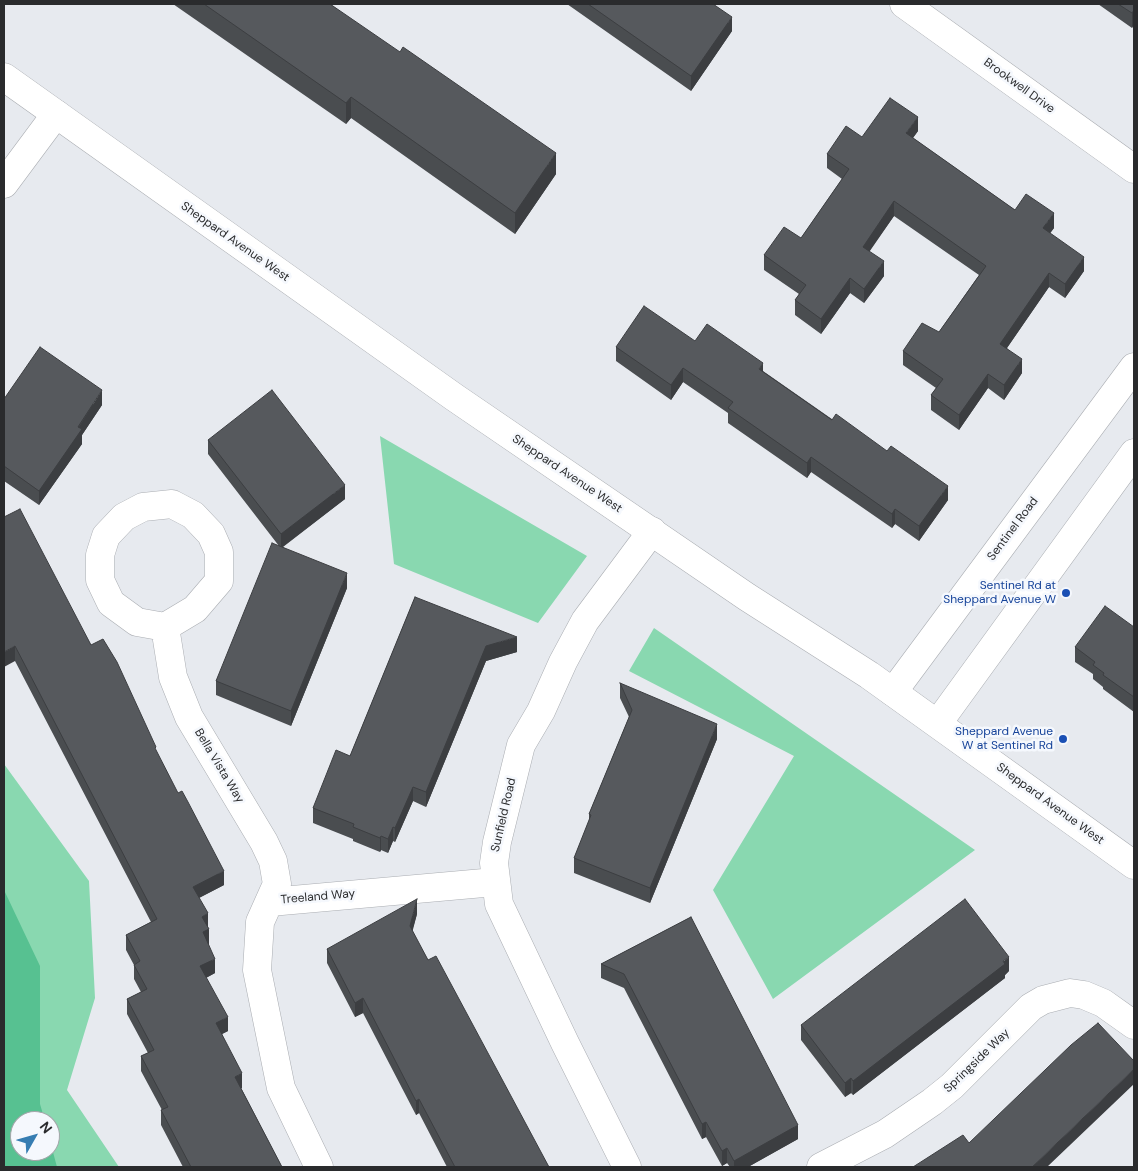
<!DOCTYPE html>
<html>
<head>
<meta charset="utf-8">
<style>
	body { margin:0 }
	#map { position:relative; width:1138px; height:1171px; overflow:hidden; background:#e7eaef; font-family:"DM Sans",sans-serif }
	canvas { display:block }
	.frame { position:absolute; inset:0; border:5px solid #2a2b2d; pointer-events:none }
	.north { position:absolute; left:10px; top:1111px; width:50px; height:50px; box-sizing:border-box; background:#f5f8fd; border:1px solid #a4a6aa; border-radius:50%; rotate:52deg; font-size:14px; font-weight:700; line-height:20px; text-align:center; color:#2a2b2d }
	.north::after { content:''; display:block; margin:auto; width:18px; height:22px; background:#367db2; clip-path:polygon(50% 0,100% 100%,50% 72%,0 100%) }
</style>
</head>
<body>
<div id="map">
<canvas width="1138" height="1171"></canvas>
<div class="frame"></div>
<div class="north">N</div>
</div>
<script>
const ctx = document.querySelector('canvas').getContext('2d');
ctx.lineJoin = 'round';
function paint(path, color) {
  ctx.fillStyle = color;
  ctx.fill(path, 'evenodd');
}
function toPath(rows) {
  const path = new Path2D();
  for (const r of rows) {
    path.moveTo(r[0], r[1]);
    for (let i = 2; i < r.length; i += 2) path.lineTo(r[i], r[i + 1]);
  }
  return path;
}
function trace(path, color, width, dash) {
  ctx.strokeStyle = color;
  ctx.lineWidth = width;
  ctx.lineCap = dash ? 'butt' : 'round';
  ctx.setLineDash(dash || []);
  ctx.stroke(path);
}
function write(font, color, halo, rows, align = 'center') {
  ctx.font = font + ' "DM Sans",sans-serif';
  ctx.lineWidth = 5;
  ctx.setLineDash([]);
  ctx.textBaseline = 'middle';
  ctx.strokeStyle = halo;
  ctx.fillStyle = color;
  for (const [text, x, y, turn = 0] of rows) {
    ctx.save();
    ctx.translate(x, y);
    ctx.rotate((+turn || 0) * Math.PI / 180);
    ctx.textAlign = isNaN(turn) ? turn : align;
    if (halo) ctx.strokeText(text, 0, 0);
    ctx.fillText(text, 0, 0);
    ctx.restore();
  }
}
const green = toPath([
	[380,436,587,556,538,623,394,564],
	[654,628,975,850,773,999,713,890,794,756,629,671],
	[4,764,89,881,95,998,67,1090,119,1167,4,1167],
	[20,1121,50,1121,50,1151,20,1151]
]);
const forest = toPath([
	[4,890,40,966,40,1104,45,1121,20,1121,20,1151,50,1151,50,1141,57,1167,4,1167]
]);
const minor = toPath([
	[904,4,1134,169],
	[4,184,56,114],
	[172,504,193,515,211,534,219,552,219,581,195,609,165,627,137,622,111,603,100,580,100,555,106,536,124,517,143,507,172,504],
	[165,627,173,677,189,717,264,842,273,861,277,884,260,922,257,970,281,1088,319,1167],
	[893,692,1134,367],
	[938,723,1134,453],
	[270,902,495,882],
	[627,1167,565,1043,499,904,494,863,497,842,521,745,541,711,563,662,585,621,652,531],
	[821,1167,885,1134,932,1102,952,1086,1031,1007,1043,1000,1070,993,1084,995,1103,1003,1134,1025]
]);
const major = toPath([
	[4,77,454,397,747,597,869,675,1134,865]
]);
const wall = toPath([
	[173,4,330,4,556,174,515,234,351,118,346,124],
	[567,4,713,4,732,31,691,91],
	[1098,4,1134,4,1134,24,1132,28],
	[918,131,913,138,1015,210,1054,228,1050,233,1084,271,1065,298,1049,287,1007,348,1022,373,1004,400,988,388,959,430,931,410,931,395,936,388,903,365,903,351,939,332,979,275,894,216,869,251,884,276,864,303,850,293,821,334,795,315,795,300,799,294,764,270,764,255,801,238,842,179,827,168,827,154,862,137],
	[695,341,763,371,948,500,919,541,895,524,892,528,811,472,807,478,728,423,728,413,683,382,671,400,616,361,616,347],
	[4,399,102,405,82,435,82,444,39,505,4,481],
	[208,440,345,499,283,547,347,588,291,726,216,695,216,681,279,546,208,454],
	[4,517,91,645,156,751,224,885,199,898,208,927,209,944,208,944,215,973,206,978,228,1031,222,1034,242,1088,241,1088,282,1167,183,1167,161,1125,161,1110,162,1110,141,1071,141,1056,148,1053,127,1014,127,999,141,992,134,979,134,965,126,950,126,935,151,922,15,661],
	[415,597,517,652,486,661,426,807,413,801,395,842,393,841,388,853,381,850,380,852,353,841,353,839,313,823,313,808,350,756],
	[1134,627,1134,712,1103,689,1103,687,1093,679,1093,674,1075,662,1075,647],
	[620,683,717,739,650,903,574,873,574,858,589,821,589,814,629,717,620,698],
	[417,914,412,931,428,960,549,1167,447,1167,419,1113,416,1115,363,1013,355,1017,327,963,327,949],
	[691,917,798,1139,748,1167,730,1167,727,1163,722,1166,706,1137,702,1139,624,988,601,978,601,964],
	[1009,971,1005,975,1005,978,853,1095,851,1093,845,1097,801,1040,801,1025]
]);
const shadedWall = toPath([
	[1134,10,1134,24,1132,28,1132,13],
	[732,17,732,31,691,91,691,76],
	[351,97,351,118,346,124,346,103],
	[918,117,918,131,906,147,906,133],
	[556,153,556,174,515,234,515,213],
	[894,201,894,216,863,261,863,247],
	[1054,213,1054,228,1043,243,1043,228],
	[1084,257,1084,271,1065,298,1065,284],
	[884,261,884,276,864,303,864,289],
	[1049,273,1049,287,1000,358,1000,344],
	[850,278,850,293,821,334,821,319],
	[1022,359,1022,373,1004,400,1004,385],
	[763,363,763,377,759,369],
	[683,368,683,382,671,400,671,385],
	[988,374,988,388,959,430,959,415],
	[102,390,102,405,82,435,82,444,39,505,39,491],
	[811,457,811,472,807,478,807,463],
	[345,485,345,499,281,548,281,534],
	[948,486,948,500,919,541,919,526],
	[895,509,895,524,892,528,892,514],
	[347,573,347,588,291,726,291,711],
	[517,637,517,652,486,661,426,807,426,792,486,646],
	[15,646,15,661,4,667,4,652],
	[717,724,717,739,650,903,650,888],
	[413,787,413,801,395,842,395,828],
	[393,827,393,841,388,853,388,839],
	[381,836,381,850,380,852,380,838],
	[224,871,224,885,193,901,193,887],
	[417,899,417,914,410,941,410,926],
	[208,913,208,928,202,917],
	[209,929,209,944,203,947,203,932],
	[1009,957,1009,971,1005,975,1005,978,853,1095,853,1081],
	[215,959,215,973,200,981,200,966],
	[363,998,363,1013,355,1017,355,1003],
	[228,1017,228,1031,216,1037,216,1023],
	[1134,1069,1134,1084,1047,1167,1032,1167],
	[242,1073,242,1088,235,1091,235,1077],
	[851,1078,851,1093,845,1097,845,1083],
	[419,1099,419,1113,416,1115,416,1101],
	[706,1122,706,1137,702,1139,702,1124],
	[798,1125,798,1139,748,1167,734,1167,734,1161],
	[727,1148,727,1163,722,1166,722,1151]
]);
const building = toPath([
	[204,4,330,4,400,52,403,47,556,153,515,213,351,97,346,103,204,4],
	[588,4,713,4,732,17,691,76,588,4],
	[1118,4,1134,4,1134,10,1132,13,1118,4],
	[890,98,918,117,906,133,1015,210,1026,194,1054,213,1043,228,1084,257,1065,284,1049,273,1000,344,1022,359,1004,385,988,374,959,415,931,395,943,379,903,351,922,323,939,332,986,266,894,201,863,247,884,261,864,289,850,278,821,319,795,300,806,285,764,255,784,227,801,238,849,169,827,154,846,126,862,137,890,98],
	[644,306,695,341,707,324,763,363,759,369,832,420,836,414,887,451,891,446,948,486,919,526,895,509,892,514,811,457,807,463,728,408,733,402,683,368,671,385,616,347,644,306],
	[40,347,102,390,78,427,82,429,39,491,4,466,4,399,40,347],
	[272,390,345,485,281,534,208,440,272,390],
	[20,509,91,645,103,639,117,662,156,747,155,748,178,793,182,791,188,802,224,871,193,887,208,913,202,917,209,929,203,932,215,959,200,966,228,1017,216,1023,242,1073,235,1077,282,1167,191,1167,161,1110,168,1107,141,1056,154,1050,127,999,147,989,134,965,140,961,126,935,157,919,15,646,4,652,4,517,20,509],
	[272,543,347,573,291,711,216,681,272,543],
	[415,597,517,637,486,646,426,792,413,787,395,828,393,827,388,839,381,836,380,838,353,827,354,824,313,808,336,750,350,756,415,597],
	[1105,606,1134,627,1134,697,1103,675,1104,673,1093,665,1095,662,1075,647,1105,606],
	[620,683,717,724,650,888,574,858,591,815,589,814,632,710,620,683],
	[417,899,410,926,428,960,436,956,549,1167,455,1167,419,1099,416,1101,363,998,355,1003,327,949,417,899],
	[965,899,1009,957,1003,961,1005,964,853,1081,851,1078,845,1083,801,1025,965,899],
	[691,917,798,1125,734,1161,727,1148,722,1151,706,1122,702,1124,624,974,601,964,691,917],
	[1098,1023,1134,1061,1134,1069,1032,1167,913,1167,963,1135,969,1143,1071,1045,1098,1023]
]);
const markers = [
	[1066,593,5,"#1a4fb4"],
	[1063,739,5,"#1a4fb4"]
];
const streetNames = [
	["Brookwell Drive",1019,86,36],
	["Sheppard Avenue West",235,242,35],
	["Sheppard Avenue West",567,474,34],
	["Sentinel Road",1013,529,-53],
	["Bella Vista Way",219,766,59],
	["Sheppard Avenue West",1050,804,36],
	["Sunfield Road",504,815,-77],
	["Treeland Way",318,897,-5],
	["Springside Way",977,1061,-44]
];
const transitNames = [
	["Sentinel Rd at",1056,586],
	["Sheppard Avenue W",1056,600],
	["Sheppard Avenue",1053,732],
	["W at Sentinel Rd",1053,746]
];
paint(green, '#89d8b0');
paint(forest, '#57c191');
trace(minor, '#aaadb2', 29);
trace(major, '#aaadb2', 29);
trace(minor, '#fff', 28);
trace(major, '#fff', 28);
paint(wall, '#4a4d50');
paint(shadedWall, '#3c3e41');
paint(building, '#56595d');
trace(building, '#3c3e41', 1);
for (const [x, y, r, color] of markers) {
  const dot = new Path2D();
  dot.arc(x, y, r, 0, 2 * Math.PI);
  ctx.fillStyle = color;
  ctx.fill(dot);
  trace(dot, '#f5f8fd', 2);
}
write('12px', '#2a2b2d', '#f5f8fd', streetNames);
write('12px', '#164399', '#f5f8fd', transitNames, 'right');
</script>
</body>
</html>
